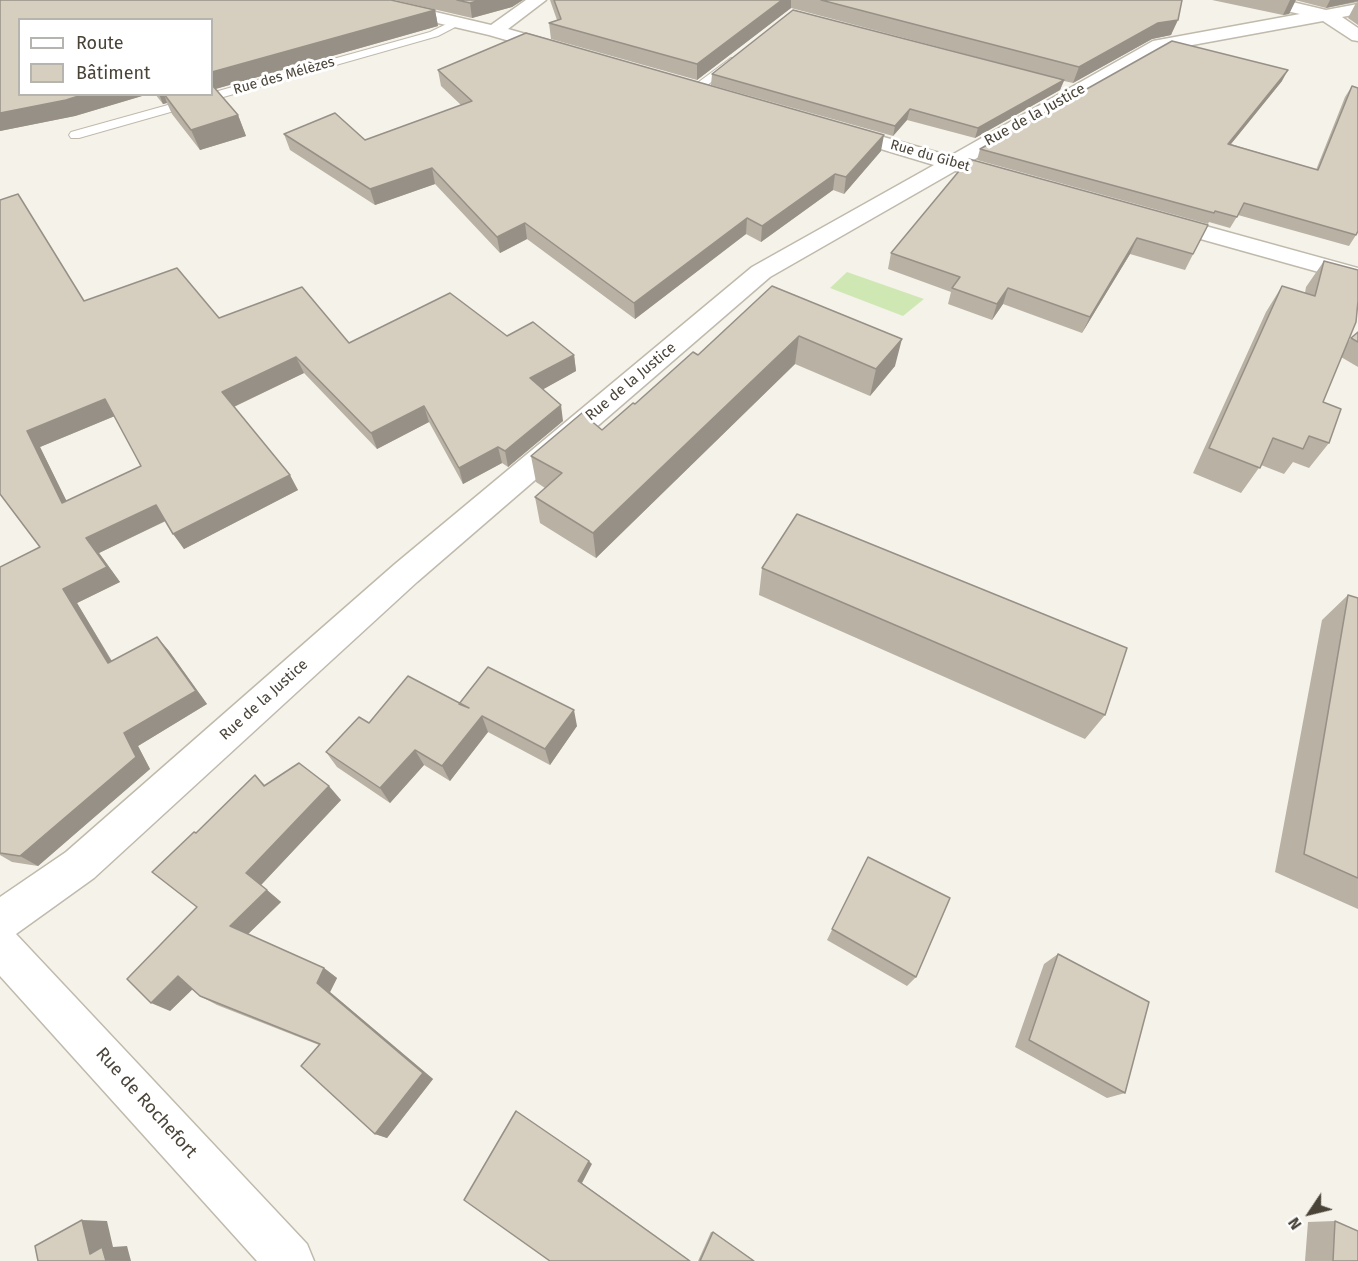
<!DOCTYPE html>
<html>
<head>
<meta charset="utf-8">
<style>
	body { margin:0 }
	#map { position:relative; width:1358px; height:1261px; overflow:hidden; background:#f5f2ea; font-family:"Fira Sans",sans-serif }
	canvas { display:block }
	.legend { position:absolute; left:18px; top:18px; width:195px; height:78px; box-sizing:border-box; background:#fff; border:2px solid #b6b4af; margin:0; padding:8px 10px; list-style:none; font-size:18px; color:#494338 }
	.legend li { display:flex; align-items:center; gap:12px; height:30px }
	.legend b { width:30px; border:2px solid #b6b4af }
	.north { position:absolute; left:1280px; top:1183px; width:60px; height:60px; -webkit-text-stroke:4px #fff; paint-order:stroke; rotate:235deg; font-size:16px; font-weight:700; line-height:24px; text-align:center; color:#494338 }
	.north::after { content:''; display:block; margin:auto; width:21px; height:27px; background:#494338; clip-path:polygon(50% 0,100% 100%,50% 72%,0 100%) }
</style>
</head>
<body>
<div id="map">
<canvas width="1358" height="1261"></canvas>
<ul class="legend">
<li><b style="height:8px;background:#fff"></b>Route</li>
<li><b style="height:16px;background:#d6cebf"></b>Bâtiment</li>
</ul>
<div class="north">N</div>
</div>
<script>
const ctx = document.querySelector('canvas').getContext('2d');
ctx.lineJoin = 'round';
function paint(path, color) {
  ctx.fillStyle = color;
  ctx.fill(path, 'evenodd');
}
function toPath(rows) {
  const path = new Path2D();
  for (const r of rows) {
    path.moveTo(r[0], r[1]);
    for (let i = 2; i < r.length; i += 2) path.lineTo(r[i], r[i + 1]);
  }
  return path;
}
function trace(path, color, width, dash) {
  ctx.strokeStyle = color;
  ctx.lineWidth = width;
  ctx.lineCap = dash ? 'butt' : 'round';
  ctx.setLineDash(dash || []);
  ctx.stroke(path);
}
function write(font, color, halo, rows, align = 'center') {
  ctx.font = font + ' "Fira Sans",sans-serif';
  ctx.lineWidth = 6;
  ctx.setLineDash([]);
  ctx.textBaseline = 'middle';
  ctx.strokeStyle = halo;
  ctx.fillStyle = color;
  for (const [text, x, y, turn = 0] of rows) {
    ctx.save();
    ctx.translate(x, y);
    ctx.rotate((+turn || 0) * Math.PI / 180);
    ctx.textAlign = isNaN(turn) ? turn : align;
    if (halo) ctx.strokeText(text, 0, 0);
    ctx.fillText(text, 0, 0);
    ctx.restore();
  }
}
const green = toPath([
	[847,272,924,299,903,316,830,288]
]);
const lane = toPath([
	[457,19,462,22,461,24,438,36,79,138,71,138,69,135,71,132,430,32,457,19],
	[731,58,737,61,735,63,700,91,692,91,692,87,731,58]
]);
const street = toPath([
	[353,0,384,0,491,25,526,0,546,0,508,29,568,46,570,50,568,54,561,56,489,35,356,4,353,0],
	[1252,0,1284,0,1326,10,1358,4,1358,14,1342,17,1358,28,1358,41,1352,40,1323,21,1165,50,970,162,973,166,970,171,962,172,955,171,770,277,417,582,94,878,16,934,307,1244,314,1261,257,1261,0,976,0,897,66,852,395,564,752,267,934,165,831,134,828,130,831,126,838,124,950,156,1153,41,1300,14,1255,4,1252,0],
	[1162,214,1358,268,1358,283,1154,226,1151,221,1154,216,1162,214]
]);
const wall = toPath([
	[0,0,391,0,435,10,438,26,215,89,238,115,246,136,200,150,172,114,167,103,163,104,155,94,212,94,212,20,20,20,20,94,152,94,142,96,75,116,0,131],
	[394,0,523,0,512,7,472,18],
	[550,0,1182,0,1171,35,1152,39,1073,83,1064,81,1060,90,975,138,907,120,893,136,711,85,712,74,999,63,791,8,697,80,551,39,549,23,557,20],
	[1212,0,1358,0,1358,2,1326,8,1295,0,1289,14,1283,15],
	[1358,2,1358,25,1348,18,1356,3],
	[438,70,881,151,844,194,833,190,761,242,746,234,635,319,527,239,500,253,435,184,375,205,290,150,284,134,365,140,461,105,441,86],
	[1282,81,1231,144,1316,170,1345,97,1352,86,1356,235,1349,246,1238,215,1230,228,1209,222,1208,224,977,160,980,149],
	[1208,225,1185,270,1130,254,1082,333,1003,304,992,320,948,304,951,292,888,269,891,253],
	[1324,261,1346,345,1351,338,1358,332,1358,367,1341,357,1323,402,1329,443,1309,468,1293,462,1284,474,1261,465,1241,493,1193,473,1266,312,1282,286,1305,293,1306,287],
	[772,286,895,366,870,396,795,364,596,558,540,523,535,497,545,488,536,482,531,456,602,430,698,355],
	[84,301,219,318,349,343,507,336,574,355,576,371,543,389,563,421,508,467,502,463,463,484,429,422,377,449,304,373,234,407,298,490,184,549,166,521,99,553,120,582,77,603,112,661,157,637,169,651,207,704,138,746,150,769,38,866,12,862,0,855,0,567,40,547,0,494],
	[115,416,141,466,66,501,40,447],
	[762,568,1105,715,1085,739,759,595],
	[1348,595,1358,598,1358,909,1275,872,1322,620],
	[460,704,577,726,550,765,488,732,450,781,424,765,390,803,337,767,326,752,369,723],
	[255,775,265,785,341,800,261,885,281,902,248,934,324,968,337,978,330,992,433,1079,387,1138,375,1134,319,1045,217,1005,200,996,192,989,170,1011,197,907,196,833],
	[868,857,916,977,907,986,827,940],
	[1058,954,1125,1093,1107,1098,1015,1047,1044,964],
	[1335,1221,1358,1261,1305,1261,1308,1222],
	[711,1232,713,1232,754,1261,698,1261]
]);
const shadedWall = toPath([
	[480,0,523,0,512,7,472,18,470,3],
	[782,0,791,0,791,8,697,80,697,64],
	[1290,0,1296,0,1289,14,1283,15],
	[1330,0,1358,0,1358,1,1326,8],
	[435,10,438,26,212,90,212,72],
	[1178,20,1171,35,1152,39,1073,83,1079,67,1158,23],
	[1288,70,1282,81,1222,155,1228,144],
	[1064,80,1060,90,975,138,978,128],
	[85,94,152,94,142,96,75,116,0,131,0,113],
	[159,94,164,94,167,103,163,104],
	[910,109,907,120,893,136,895,126],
	[238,115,246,136,200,150,191,130],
	[884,135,881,151,844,194,846,177],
	[432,168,435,184,375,205,370,189],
	[835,174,833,190,761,242,762,226],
	[747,218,746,234,635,319,634,303],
	[525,223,527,239,500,253,497,237],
	[1137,238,1130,254,1082,333,1090,317],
	[1008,288,1003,304,992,320,997,304],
	[799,336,795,364,596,558,593,533],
	[902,339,895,366,870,396,876,369],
	[574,355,576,371,533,395,530,378],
	[296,357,304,373,231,408,222,392],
	[105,399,117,415,40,447,75,518,62,503,27,431],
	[561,405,563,421,508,467,505,451],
	[424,406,429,422,377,449,371,433],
	[498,447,502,463,463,484,459,468],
	[290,475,298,490,184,549,173,534],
	[156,505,167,520,99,553,120,582,77,603,121,677,108,663,63,589,86,538],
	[157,637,169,651,207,704,138,746,150,769,38,866,20,856,124,733],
	[574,710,577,726,550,765,545,749],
	[482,716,488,732,450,781,442,766],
	[415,750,424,765,390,803,380,788],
	[329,786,341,800,261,885,246,873],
	[267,890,281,902,246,936,230,926],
	[324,968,337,978,330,992,433,1079,387,1138,375,1134,317,983],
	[178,976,196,986,170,1011,151,1003],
	[589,1161,592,1164,582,1183,691,1261,578,1181],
	[82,1220,107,1221,113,1247,127,1246,131,1261,106,1261,90,1254]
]);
const building = toPath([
	[0,0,391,0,435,10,212,72,212,20,20,20,20,94,85,94,66,100,0,113,0,0],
	[457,0,480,0,470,3,457,0],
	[554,0,782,0,697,64,549,23,561,19,554,0],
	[821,0,1182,0,1178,20,1158,23,1079,67,821,0],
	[793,10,1064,80,978,128,910,109,895,126,712,74,793,10],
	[526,33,884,135,846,177,835,174,762,226,747,218,634,303,525,223,497,237,432,168,370,189,284,134,335,113,365,140,472,101,438,70,526,33],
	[1172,41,1288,70,1228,144,1318,170,1352,86,1358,88,1358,231,1356,235,1244,203,1237,217,1215,211,1214,213,980,149,1172,41],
	[212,85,238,115,191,130,164,94,212,94,212,85],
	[969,159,1208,225,1193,254,1137,238,1090,317,1008,288,997,304,952,288,960,277,891,253,969,159],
	[18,194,84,301,177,268,219,318,302,287,349,343,450,293,507,336,533,322,574,355,530,378,561,405,505,451,498,447,459,468,424,406,371,433,296,357,222,392,290,475,173,534,156,505,86,538,107,567,63,589,108,663,157,637,196,691,124,733,136,757,20,856,0,853,0,567,40,547,0,494,0,200,18,194],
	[105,399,141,466,62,503,27,431,105,399],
	[1324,261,1358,270,1358,301,1356,322,1323,402,1341,409,1329,443,1309,436,1303,449,1273,438,1260,468,1209,448,1282,286,1315,296,1324,261],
	[772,286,902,339,876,369,799,336,593,533,535,497,562,473,531,456,582,413,602,430,633,403,635,404,693,352,698,355,772,286],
	[1358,332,1358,342,1351,338,1358,332],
	[797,514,1127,648,1105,715,762,568,797,514],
	[1348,595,1358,598,1358,878,1304,854,1348,595],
	[488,667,574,710,545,749,482,716,442,766,415,750,380,788,326,752,359,717,369,723,408,676,469,708,459,704,488,667],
	[299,763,329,786,246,873,267,890,230,926,324,968,317,983,423,1073,375,1134,301,1066,320,1044,200,996,178,976,151,1003,127,979,197,907,152,872,194,832,196,833,255,775,264,786,299,763],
	[868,857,950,898,916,977,832,929,868,857],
	[1058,954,1149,1002,1125,1093,1029,1040,1058,954],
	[516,1111,589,1161,578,1181,690,1261,550,1261,464,1200,516,1111],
	[82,1220,90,1254,102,1247,106,1261,38,1261,35,1246,82,1220],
	[1335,1221,1358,1231,1358,1261,1333,1261,1335,1221],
	[713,1232,754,1261,700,1261,713,1232]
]);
const farStreetnames = [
	["Rue des Mélèzes",284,76,-16],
	["Rue du Gibet",930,156,16]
];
const streetNames = [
	["Rue de la Justice",1035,115,-29],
	["Rue de la Justice",631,382,-40],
	["Rue de la Justice",264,700,-42]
];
const nearStreetnames = [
	["Rue de Rochefort",146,1103,48]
];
paint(green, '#cfe8b3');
trace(lane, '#c0baac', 2);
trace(street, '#c0baac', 3);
paint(lane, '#fff');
paint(street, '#fff');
paint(wall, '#b8b1a4');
paint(shadedWall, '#969086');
paint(building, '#d6cebf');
trace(building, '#969086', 1.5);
write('14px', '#494338', '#fff', farStreetnames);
write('15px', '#494338', '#fff', streetNames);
write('18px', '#494338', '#fff', nearStreetnames);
</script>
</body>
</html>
